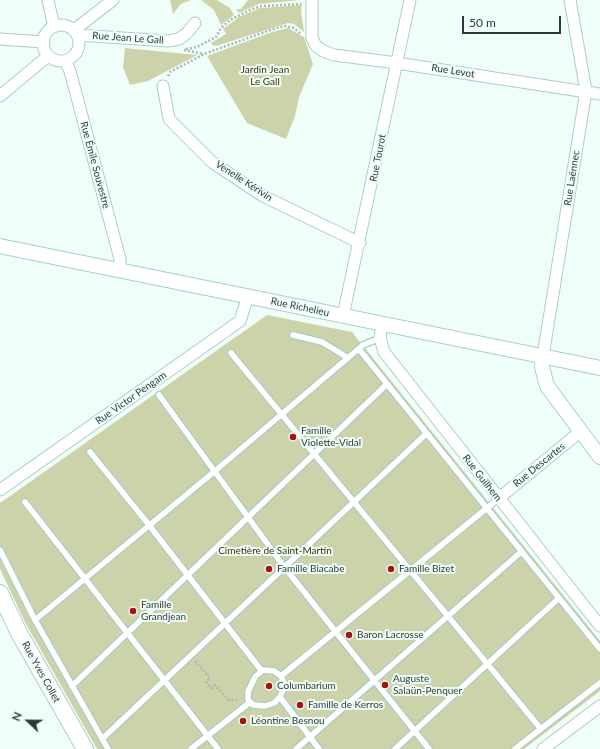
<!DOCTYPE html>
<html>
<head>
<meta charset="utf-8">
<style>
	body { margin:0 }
	#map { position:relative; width:600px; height:749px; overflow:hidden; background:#f0fef9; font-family:Lato,sans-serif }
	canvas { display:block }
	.north { position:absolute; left:8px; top:701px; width:40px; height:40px; -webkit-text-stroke:3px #f0fef9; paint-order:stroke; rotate:292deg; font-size:11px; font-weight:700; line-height:16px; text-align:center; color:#2d3b36 }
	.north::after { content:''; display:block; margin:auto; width:14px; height:18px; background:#2d3b36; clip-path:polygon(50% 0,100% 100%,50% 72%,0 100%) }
	.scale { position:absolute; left:462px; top:16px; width:99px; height:18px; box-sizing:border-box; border:2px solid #2d3b36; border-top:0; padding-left:5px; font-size:12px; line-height:14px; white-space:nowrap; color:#2d3b36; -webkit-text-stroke:3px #f0fef9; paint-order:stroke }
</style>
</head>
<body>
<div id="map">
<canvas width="600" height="749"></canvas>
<div class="north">N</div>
<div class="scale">50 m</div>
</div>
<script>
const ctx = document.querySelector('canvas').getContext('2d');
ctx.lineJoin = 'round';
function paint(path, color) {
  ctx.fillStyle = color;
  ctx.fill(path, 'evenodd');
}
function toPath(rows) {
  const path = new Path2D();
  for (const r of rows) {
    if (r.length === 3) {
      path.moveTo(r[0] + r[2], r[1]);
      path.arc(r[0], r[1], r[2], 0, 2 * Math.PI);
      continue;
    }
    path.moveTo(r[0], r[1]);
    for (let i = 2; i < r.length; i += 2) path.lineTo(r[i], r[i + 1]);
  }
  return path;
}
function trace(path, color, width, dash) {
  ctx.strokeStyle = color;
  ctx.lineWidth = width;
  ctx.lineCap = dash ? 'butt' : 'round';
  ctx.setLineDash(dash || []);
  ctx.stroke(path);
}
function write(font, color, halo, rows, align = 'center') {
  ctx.font = font + ' Lato,sans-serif';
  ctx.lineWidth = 4;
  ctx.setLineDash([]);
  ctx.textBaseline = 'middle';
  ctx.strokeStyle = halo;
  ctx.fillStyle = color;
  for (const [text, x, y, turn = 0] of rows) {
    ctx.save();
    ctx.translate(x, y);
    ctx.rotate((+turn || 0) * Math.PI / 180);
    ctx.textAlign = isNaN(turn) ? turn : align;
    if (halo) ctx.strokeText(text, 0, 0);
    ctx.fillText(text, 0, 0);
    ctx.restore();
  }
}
const green = toPath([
	[170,0,191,0,181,4,173,14],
	[201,0,217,0,230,8,234,15,221,25,214,10],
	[248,0,300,0,259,4,239,13,236,9,241,9],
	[302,2,301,11,304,32,294,24,288,23,216,46,212,45,211,43,226,34,223,29,239,17,260,8,301,5],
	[288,28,304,37,313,64,299,97,295,116,286,139,247,123,207,56,272,32],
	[125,48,197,55,148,81,130,85,123,67],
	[267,315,352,332,600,641,600,691,524,749,97,749,26,624,0,569,0,503]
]);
const path = toPath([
	[186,49,197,47,216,37,221,28,230,20,252,9,262,6,301,4],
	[184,50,204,54],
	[168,76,170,72,204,54,273,29,285,26,294,28,301,34],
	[195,661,210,678,206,682,212,688,215,685,229,700,237,700]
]);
const service = toPath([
	[293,335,322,342,348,358],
	[359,349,600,649],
	[231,353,541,729],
	[159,395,285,568,429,749],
	[90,452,149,525,261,670],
	[25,502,218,749],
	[0,550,35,620,108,749],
	[35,620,215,471,363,345,380,338],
	[263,670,274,671,281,676,284,683,283,690,280,697,274,703,265,706,253,705,248,700,248,692,255,677,263,670],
	[281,676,498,499],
	[72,686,387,384],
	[280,697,319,749],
	[102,739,426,434],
	[191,749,249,703],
	[296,749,521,552],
	[395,749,559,598],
	[515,749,600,683]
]);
const minor = toPath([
	[48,0,54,27],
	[312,0,312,38,316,46,323,51,334,55,397,63,600,94],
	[61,43,18],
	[74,30,113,0],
	[77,35,168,41,179,39,187,33,195,23],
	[0,39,44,42],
	[65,61,70,71,120,259,120,270],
	[163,86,169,119,213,163,263,196,360,243],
	[0,96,48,56],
	[343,316,410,0],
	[382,323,380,338,384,352,600,626],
	[543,356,586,91,570,0],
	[0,490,240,321,248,296],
	[498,499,581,431],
	[543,749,600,706]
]);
const tertiary = toPath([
	[0,246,600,368],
	[543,356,542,367,547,386,600,457]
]);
const secondary = toPath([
	[0,593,19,633,85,749]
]);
const markers = [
	[293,437,4,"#a71313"],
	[269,569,4,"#a71313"],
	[391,569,4,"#a71313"],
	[133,611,4,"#a71313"],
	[349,635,4,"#a71313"],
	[385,685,4,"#a71313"],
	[269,686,4,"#a71313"],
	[300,705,4,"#a71313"],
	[243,721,4,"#a71313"]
];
const streetNames = [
	["Rue Jean Le Gall",128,38,4],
	["Rue Levot",453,71,9],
	["Rue Tourot",378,158,-79],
	["Rue Émile Souvestre",95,165,75],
	["Rue Laënnec",572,178,-81],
	["Venelle Kérivin",244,181,33],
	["Rue Richelieu",300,307,12],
	["Rue Victor Pengam",131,398,-35],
	["Rue Descartes",539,465,-39],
	["Rue Guilhem",482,478,52],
	["Rue Yves Collet",41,672,61]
];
const parkNames = [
	["Jardin Jean",265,70],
	["Le Gall",265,82],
	["Cimetière de Saint-Martin",275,551]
];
const poiNames = [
	["Famille",301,431],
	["Violette-Vidal",301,443],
	["Famille Biacabe",277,569],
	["Famille Bizet",399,569],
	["Famille",141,605],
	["Grandjean",141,617],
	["Baron Lacrosse",357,635],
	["Auguste",393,679],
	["Salaün-Penquer",393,691],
	["Columbarium",277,686],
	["Famille de Kerros",308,705],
	["Léontine Besnou",251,721]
];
paint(green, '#ccd3aa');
trace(service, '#abcec3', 8);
trace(minor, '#abcec3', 13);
trace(tertiary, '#abcec3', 16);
trace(secondary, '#abcec3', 18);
trace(path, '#aab8b3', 2.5, [2, 2]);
trace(service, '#fff', 5.5);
trace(minor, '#fff', 11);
trace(tertiary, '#fff', 14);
trace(secondary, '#fff', 16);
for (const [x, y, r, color] of markers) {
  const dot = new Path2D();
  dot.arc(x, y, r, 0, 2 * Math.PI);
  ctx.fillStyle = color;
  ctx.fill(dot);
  trace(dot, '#f0fef9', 1.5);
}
write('10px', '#2d3b36', '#f0fef9', streetNames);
write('10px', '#313603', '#f0fef9', parkNames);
write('10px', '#2d3b36', '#f0fef9', poiNames, 'left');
</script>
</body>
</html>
